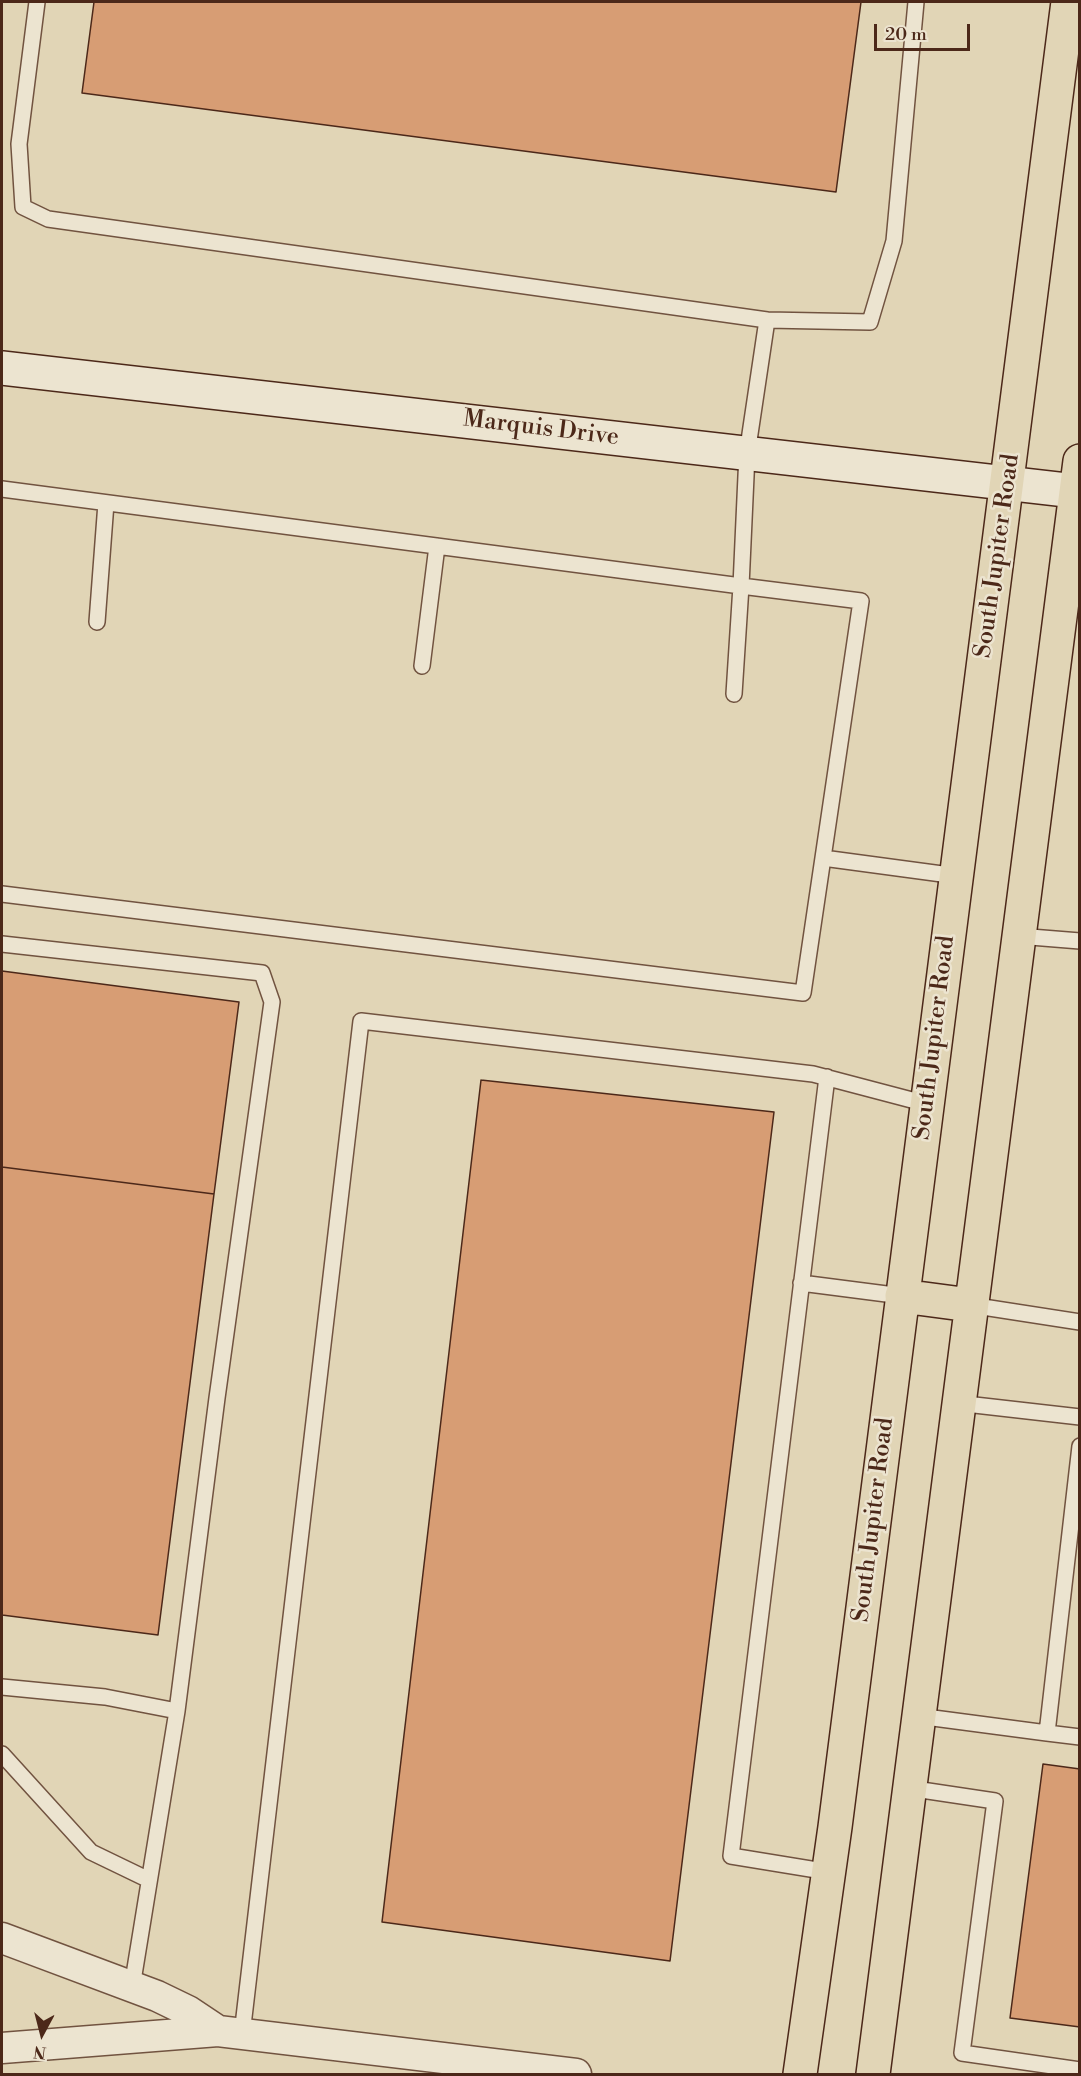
<!DOCTYPE html>
<html>
<head>
<meta charset="utf-8">
<style>
	body { margin:0 }
	#map { position:relative; width:1081px; height:2076px; overflow:hidden; background:#e1d5b6; font-family:"Libre Bodoni",serif }
	canvas { display:block }
	.frame { position:absolute; inset:0; border:3px solid #4c2819; pointer-events:none }
	.north { position:absolute; left:12px; top:2004px; width:60px; height:60px; -webkit-text-stroke:4px #ece4d0; paint-order:stroke; rotate:187deg; font-size:16px; font-weight:700; line-height:24px; text-align:center; color:#4c2819 }
	.north::after { content:''; display:block; margin:auto; width:21px; height:27px; background:#4c2819; clip-path:polygon(50% 0,100% 100%,50% 72%,0 100%) }
	.scale { position:absolute; left:874px; top:24px; width:96px; height:27px; box-sizing:border-box; border:3px solid #4c2819; border-top:0; padding-left:8px; font-size:18px; line-height:21px; white-space:nowrap; color:#4c2819; -webkit-text-stroke:4px #ece4d0; paint-order:stroke }
</style>
</head>
<body>
<div id="map">
<canvas width="1081" height="2076"></canvas>
<div class="frame"></div>
<div class="north">N</div>
<div class="scale">20 m</div>
</div>
<script>
const ctx = document.querySelector('canvas').getContext('2d');
ctx.lineJoin = 'round';
function paint(path, color) {
  ctx.fillStyle = color;
  ctx.fill(path, 'evenodd');
}
function toPath(rows) {
  const path = new Path2D();
  for (const r of rows) {
    path.moveTo(r[0], r[1]);
    for (let i = 2; i < r.length; i += 2) path.lineTo(r[i], r[i + 1]);
  }
  return path;
}
function trace(path, color, width, dash) {
  ctx.strokeStyle = color;
  ctx.lineWidth = width;
  ctx.lineCap = dash ? 'butt' : 'round';
  ctx.setLineDash(dash || []);
  ctx.stroke(path);
}
function write(font, color, halo, rows, align = 'center') {
  ctx.font = font + ' "Libre Bodoni",serif';
  ctx.lineWidth = 5;
  ctx.setLineDash([]);
  ctx.textBaseline = 'middle';
  ctx.strokeStyle = halo;
  ctx.fillStyle = color;
  for (const [text, x, y, turn = 0] of rows) {
    ctx.save();
    ctx.translate(x, y);
    ctx.rotate((+turn || 0) * Math.PI / 180);
    ctx.textAlign = isNaN(turn) ? turn : align;
    if (halo) ctx.strokeText(text, 0, 0);
    ctx.fillText(text, 0, 0);
    ctx.restore();
  }
}
const building = toPath([
	[94,2,861,2,836,192,82,93,94,2],
	[2,971,239,1002,214,1194,2,1167,2,971],
	[481,1080,774,1112,670,1961,382,1922,481,1080],
	[2,1167,214,1194,158,1635,2,1615,2,1167],
	[1043,1764,1080,1769,1080,2027,1010,2018,1043,1764]
]);
const lane = toPath([
	[37,2,19,144,23,207,48,219,767,320,870,322,894,241,916,2],
	[2,489,741,586,747,454,767,320],
	[97,622,106,503],
	[422,666,437,546],
	[823,858,957,876],
	[2,894,803,993,861,601,741,586,734,694],
	[1018,936,1080,941],
	[2,944,262,973,272,1002,217,1398,177,1711,132,1987],
	[827,1077,731,1856,829,1872],
	[801,1283,902,1296],
	[970,1305,1080,1322],
	[957,1403,1080,1417],
	[2,1687,105,1697,177,1711],
	[918,1716,1047,1733,1080,1446],
	[1047,1733,1080,1737],
	[2,1754,91,1852,149,1880],
	[908,1788,995,1801,962,2053,1080,2070],
	[242,2034,361,1021,813,1074,927,1104]
]);
const street = toPath([
	[2,1938,157,1996,188,2011,218,2031],
	[2,2048,218,2031,576,2074]
]);
const secondary = toPath([
	[2,368,1075,491]
]);
const primary = toPath([
	[902,1296,970,1305],
	[800,2074,835,1827,1068,2],
	[873,2074,1080,461]
]);
const streetNames = [
	["Marquis Drive",541,429,7],
	["South Jupiter Road",998,556,-82],
	["South Jupiter Road",935,1038,-83],
	["South Jupiter Road",874,1520,-83]
];
paint(building, '#d79d74');
trace(building, '#4c2819', 1.5);
trace(lane, '#715340', 18);
trace(street, '#715340', 33);
trace(secondary, '#4c2819', 36);
trace(primary, '#4c2819', 36);
trace(lane, '#ece4d0', 15);
trace(street, '#ece4d0', 30);
trace(secondary, '#ece4d0', 33);
trace(primary, '#e1d5b6', 33);
write('24px', '#4c2819', '#ece4d0', streetNames);
</script>
</body>
</html>
